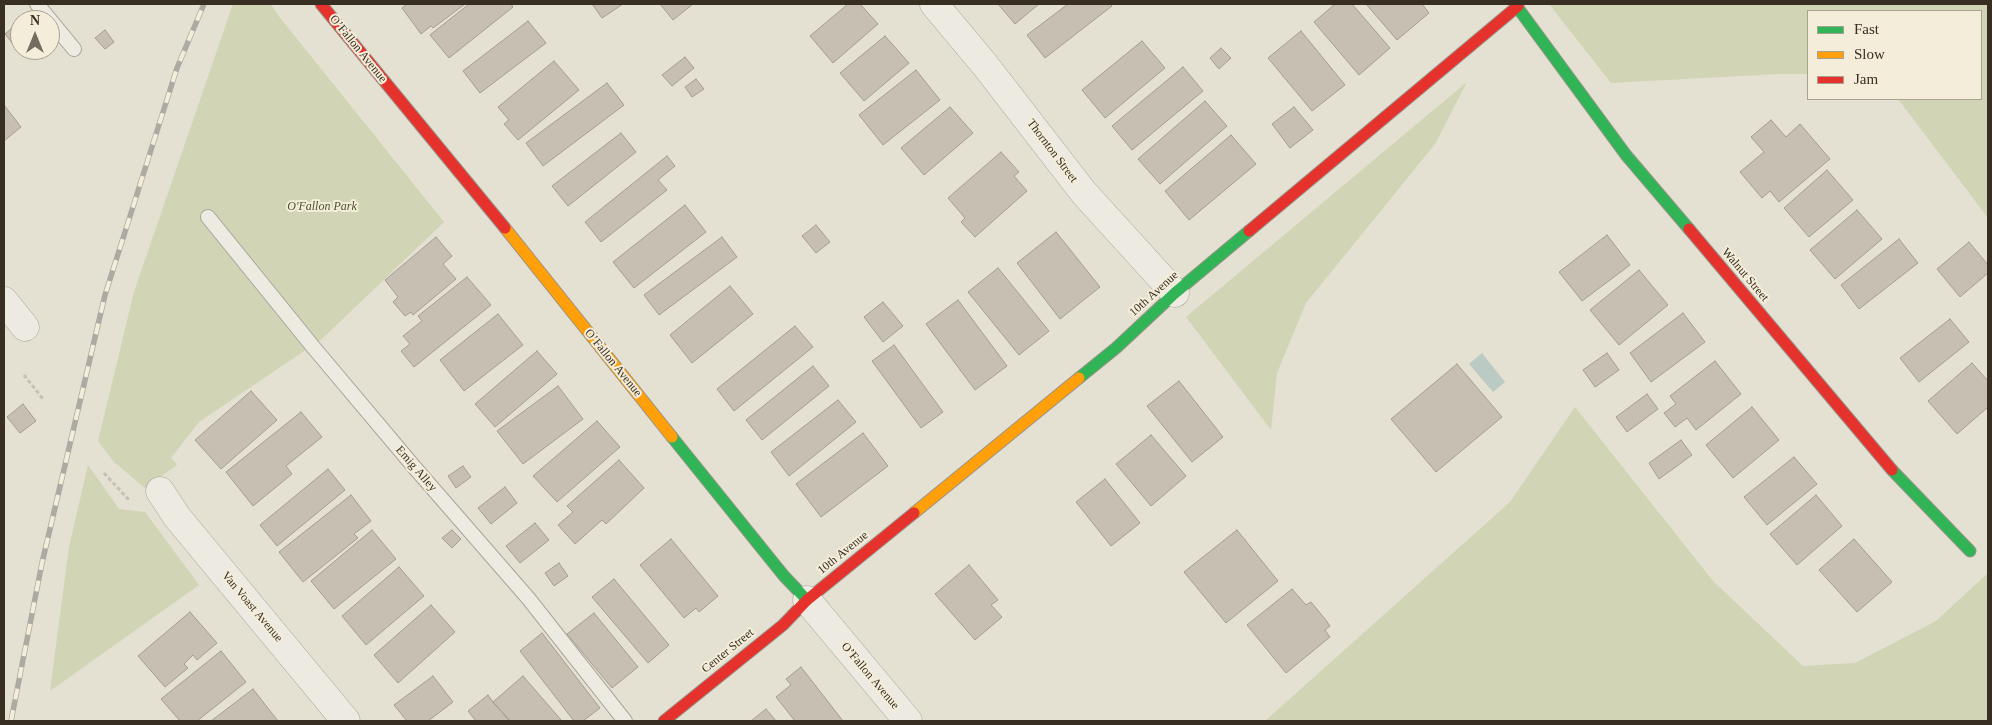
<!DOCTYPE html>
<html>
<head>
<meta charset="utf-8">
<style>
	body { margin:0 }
	#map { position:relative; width:1992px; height:725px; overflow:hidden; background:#e4e0d2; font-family:"Times New Roman",serif }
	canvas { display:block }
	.frame { position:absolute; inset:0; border:5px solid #392e22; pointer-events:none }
	.legend { position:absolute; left:1807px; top:10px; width:175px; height:90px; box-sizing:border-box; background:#f4edd9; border:1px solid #a9a190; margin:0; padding:6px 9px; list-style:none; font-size:15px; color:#392e22 }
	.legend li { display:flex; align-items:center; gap:10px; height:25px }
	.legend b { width:25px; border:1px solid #a9a190 }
	.north { position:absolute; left:10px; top:10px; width:50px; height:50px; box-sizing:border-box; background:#f4edd9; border:1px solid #a9a190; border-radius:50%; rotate:0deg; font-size:14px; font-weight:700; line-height:20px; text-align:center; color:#392e22 }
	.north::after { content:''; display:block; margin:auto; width:18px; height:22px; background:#756c60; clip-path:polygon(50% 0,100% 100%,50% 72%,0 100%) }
</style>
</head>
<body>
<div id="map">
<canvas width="1992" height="725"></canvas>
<div class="frame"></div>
<ul class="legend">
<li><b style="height:6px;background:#30b455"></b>Fast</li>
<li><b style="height:6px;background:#ff9f0a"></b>Slow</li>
<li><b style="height:6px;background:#e5322d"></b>Jam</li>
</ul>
<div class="north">N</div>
</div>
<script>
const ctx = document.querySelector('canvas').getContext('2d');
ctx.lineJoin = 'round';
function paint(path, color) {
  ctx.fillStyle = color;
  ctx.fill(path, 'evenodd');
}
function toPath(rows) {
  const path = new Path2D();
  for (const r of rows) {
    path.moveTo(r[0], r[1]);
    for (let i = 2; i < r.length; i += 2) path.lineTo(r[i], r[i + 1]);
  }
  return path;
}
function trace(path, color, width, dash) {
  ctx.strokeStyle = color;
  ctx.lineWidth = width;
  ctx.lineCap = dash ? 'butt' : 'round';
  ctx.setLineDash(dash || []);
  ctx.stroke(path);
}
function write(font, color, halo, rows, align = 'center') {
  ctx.font = font + ' "Times New Roman",serif';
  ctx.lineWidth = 4;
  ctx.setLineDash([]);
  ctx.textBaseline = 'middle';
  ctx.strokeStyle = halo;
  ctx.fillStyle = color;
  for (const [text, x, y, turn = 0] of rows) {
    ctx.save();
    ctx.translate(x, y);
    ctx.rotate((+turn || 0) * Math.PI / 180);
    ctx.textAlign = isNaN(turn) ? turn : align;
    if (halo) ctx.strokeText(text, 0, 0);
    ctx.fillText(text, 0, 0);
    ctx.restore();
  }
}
const green = toPath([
	[233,4,271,4,277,14,444,222,322,339,199,422,171,458,177,465,145,488,113,461,98,441,134,292],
	[1549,4,1988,4,1988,218,1898,99,1981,99,1981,11,1808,11,1808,74,1778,74,1611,83],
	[1467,82,1435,144,1306,303,1277,373,1271,430,1186,317],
	[1575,407,1713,581,1803,666,1855,663,1936,621,1988,573,1988,721,1265,721,1510,502],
	[88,465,119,509,145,512,199,585,50,691,69,547]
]);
const water = toPath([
	[1482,353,1505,382,1493,392,1469,364]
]);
const building = toPath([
	[407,4,465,4,433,28,431,26,421,34,402,8,407,4],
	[469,4,511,4,513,7,449,58,430,35,469,4],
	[592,4,623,4,602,18,592,4],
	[660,4,693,4,673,20,660,4],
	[848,4,860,4,878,24,833,63,810,36,848,4],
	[998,4,1039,4,1015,24,998,4],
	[1068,4,1110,4,1112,6,1045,58,1027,35,1068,4],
	[1335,4,1352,4,1390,48,1359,75,1314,22,1335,4],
	[1366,4,1422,4,1429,13,1397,40,1366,4],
	[20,21,20,46,17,49,5,34,20,21],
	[528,21,546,43,480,93,463,71,528,21],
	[105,30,114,42,105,49,95,38,105,30],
	[1301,31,1345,85,1312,111,1268,58,1301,31],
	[885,36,909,63,864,101,840,73,885,36],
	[1142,41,1165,68,1105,118,1082,90,1142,41],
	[1221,48,1231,58,1219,69,1210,58,1221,48],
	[685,57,694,68,672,86,662,75,685,57],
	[554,61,579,90,518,140,504,124,509,120,498,107,554,61],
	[1183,67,1203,91,1132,150,1112,126,1183,67],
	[916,70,940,100,883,145,859,115,916,70],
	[696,79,704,89,692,97,685,87,696,79],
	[607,83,624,105,543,166,526,143,607,83],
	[1205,101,1227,126,1160,184,1138,159,1205,101],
	[4,105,21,127,4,141,4,105],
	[950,107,973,133,924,175,901,148,950,107],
	[1294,107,1313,130,1290,148,1272,124,1294,107],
	[1771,120,1786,137,1800,124,1830,159,1779,202,1770,191,1762,198,1740,172,1764,152,1751,137,1771,120],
	[621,133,636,152,568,206,552,186,621,133],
	[1231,135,1256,164,1189,220,1165,191,1231,135],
	[1001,152,1019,172,1014,176,1027,191,975,237,961,222,965,218,948,198,1001,152],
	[667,156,675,166,658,180,667,190,601,242,585,222,667,156],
	[1827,170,1853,200,1809,237,1784,208,1827,170],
	[685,205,706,232,634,288,613,262,685,205],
	[1857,210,1882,239,1835,279,1810,250,1857,210],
	[816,225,830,242,816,253,802,236,816,225],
	[1056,232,1100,287,1060,319,1017,263,1056,232],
	[1607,235,1630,265,1582,301,1559,272,1607,235],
	[436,237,452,256,443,264,456,279,413,315,411,312,405,316,393,302,398,297,385,280,436,237],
	[722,237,737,257,659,315,644,295,722,237],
	[1899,239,1918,263,1859,309,1841,285,1899,239],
	[1969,242,1988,265,1988,273,1960,297,1937,269,1969,242],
	[998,268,1049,331,1019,355,968,292,998,268],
	[1639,270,1668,305,1619,345,1590,310,1639,270],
	[467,277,491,305,414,367,401,351,410,344,403,336,422,321,418,316,467,277],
	[730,286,753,314,692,363,670,335,730,286],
	[958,300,1007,366,975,390,926,324,958,300],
	[883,302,903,326,883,342,864,317,883,302],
	[1683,313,1705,342,1651,382,1630,353,1683,313],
	[498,314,523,345,464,391,440,360,498,314],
	[1950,319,1969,342,1919,382,1900,358,1950,319],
	[795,326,813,347,734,411,717,389,795,326],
	[894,345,943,412,921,428,872,361,894,345],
	[537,351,557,374,495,427,475,404,537,351],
	[1607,353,1619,370,1595,387,1583,370,1607,353],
	[1715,361,1741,394,1696,430,1687,418,1675,427,1664,413,1676,404,1670,396,1715,361],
	[1972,363,1988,381,1988,407,1957,434,1928,401,1972,363],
	[1457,364,1502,417,1436,472,1391,419,1457,364],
	[813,366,829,386,762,440,746,420,813,366],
	[1179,381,1223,437,1192,462,1147,406,1179,381],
	[558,386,583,419,523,464,497,431,558,386],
	[251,391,277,420,221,469,195,440,251,391],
	[1647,394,1658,409,1627,432,1616,417,1647,394],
	[838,400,856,422,789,476,771,452,838,400],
	[23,404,36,421,20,433,7,417,23,404],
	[1752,407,1779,440,1733,478,1706,445,1752,407],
	[301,412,322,437,286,466,292,474,253,506,226,472,301,412],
	[597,421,620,447,557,502,533,476,597,421],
	[863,433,888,466,821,517,796,484,863,433],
	[1151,435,1186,476,1151,506,1116,464,1151,435],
	[1681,440,1692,455,1659,479,1649,463,1681,440],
	[1794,457,1817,484,1767,525,1744,497,1794,457],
	[619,460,644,488,606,524,602,520,575,544,558,525,573,512,567,506,619,460],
	[463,466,471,477,456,488,448,476,463,466],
	[328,469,345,490,277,546,260,525,328,469],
	[1105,479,1140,523,1111,546,1076,502,1105,479],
	[505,487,517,503,491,524,478,508,505,487],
	[351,495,371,521,354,534,358,538,303,582,279,552,351,495],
	[1816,495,1842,526,1797,565,1770,534,1816,495],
	[535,523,549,540,520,563,506,546,535,523],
	[372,530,396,559,334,609,311,581,372,530],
	[452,530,461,539,452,548,442,538,452,530],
	[1237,530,1278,581,1226,623,1184,572,1237,530],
	[671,539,718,596,699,612,696,608,684,618,640,565,671,539],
	[1854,539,1892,582,1857,612,1819,570,1854,539],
	[559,563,568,576,554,586,545,573,559,563],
	[969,565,998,600,991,605,1002,617,975,640,935,594,969,565],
	[399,567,424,596,366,645,342,616,399,567],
	[614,579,669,645,648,663,592,597,614,579],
	[1292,589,1306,605,1311,602,1325,619,1330,626,1325,630,1330,637,1286,673,1247,625,1292,589],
	[431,605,455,632,398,683,374,655,431,605],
	[190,612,217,643,197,660,193,655,184,664,188,668,165,687,138,656,190,612],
	[594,613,638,667,612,688,567,634,594,613],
	[542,633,600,708,583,721,574,721,520,651,542,633],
	[221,651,246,682,197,721,180,721,161,699,221,651],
	[801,667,843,721,795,721,776,697,791,685,786,679,801,667],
	[433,676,453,702,428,721,407,721,394,705,433,676],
	[523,676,562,721,510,721,493,702,523,676],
	[253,689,278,721,211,721,253,689],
	[488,695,493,702,510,721,476,721,468,711,488,695],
	[766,709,776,721,751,721,766,709]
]);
const path = toPath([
	[24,375,43,399],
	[104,473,129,500]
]);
const lane = toPath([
	[37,4,74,49],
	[208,217,314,348,415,468,528,598,625,721]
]);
const street = toPath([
	[934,4,985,65,1084,193,1175,293],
	[4,301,25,327],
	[160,491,177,517,346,721],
	[807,600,908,721]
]);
const fast = toPath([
	[1515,4,1626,155,1689,229],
	[1079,378,1116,348,1175,293,1249,231],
	[672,437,784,576,807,600],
	[1892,470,1970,551]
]);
const slow = toPath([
	[505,228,672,437],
	[914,513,1079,378]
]);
const jam = toPath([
	[321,4,505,228],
	[1689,229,1892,470],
	[1249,231,1518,6],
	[664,721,783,625,807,600,914,513]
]);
const rail = toPath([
	[11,721,42,563,105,295,177,68,204,4]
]);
const streetNames = [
	["O’Fallon Avenue",358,49,51],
	["Thornton Street",1052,151,53],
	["Walnut Street",1745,275,50],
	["10th Avenue",1154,294,-42],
	["O’Fallon Avenue",613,363,51],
	["Emig Alley",416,469,49],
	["10th Avenue",843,553,-39],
	["Van Voast Avenue",252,607,50],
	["Center Street",728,651,-39],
	["O’Fallon Avenue",870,676,50]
];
const parkNames = [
	["O'Fallon Park",322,207]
];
paint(green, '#d1d4b5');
paint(water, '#bbcac2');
paint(building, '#c8bfb3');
trace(building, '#a59c91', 1);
trace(lane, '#aaa59a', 16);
trace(street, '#aaa59a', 29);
trace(fast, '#99948a', 13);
trace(slow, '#99948a', 13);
trace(jam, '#99948a', 13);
trace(path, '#c5c1b9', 3, [4, 2.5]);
trace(lane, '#edeae2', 14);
trace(street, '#edeae2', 28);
trace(fast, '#30b455', 11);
trace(slow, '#ff9f0a', 11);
trace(jam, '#e5322d', 11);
trace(rail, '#adaaa2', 5.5);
trace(rail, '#f4edd9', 4, [11]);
write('12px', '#392e22', '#f4edd9', streetNames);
write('italic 12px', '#47542a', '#f4edd9', parkNames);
</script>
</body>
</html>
